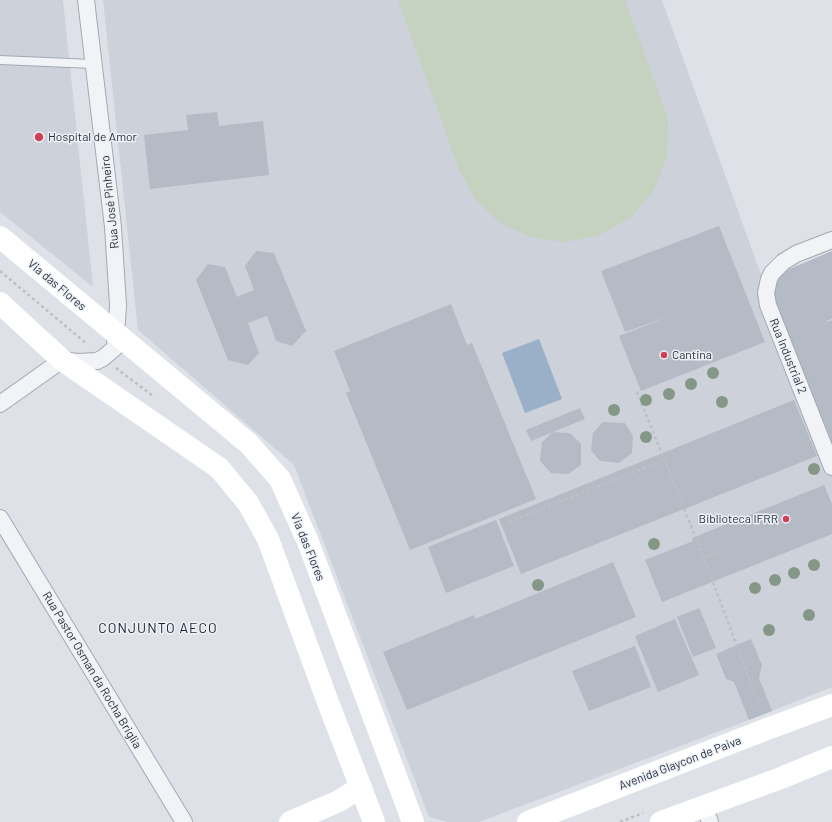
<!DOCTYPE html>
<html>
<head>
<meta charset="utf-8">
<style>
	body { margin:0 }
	canvas { display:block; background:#dee2e8 }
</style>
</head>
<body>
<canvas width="832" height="822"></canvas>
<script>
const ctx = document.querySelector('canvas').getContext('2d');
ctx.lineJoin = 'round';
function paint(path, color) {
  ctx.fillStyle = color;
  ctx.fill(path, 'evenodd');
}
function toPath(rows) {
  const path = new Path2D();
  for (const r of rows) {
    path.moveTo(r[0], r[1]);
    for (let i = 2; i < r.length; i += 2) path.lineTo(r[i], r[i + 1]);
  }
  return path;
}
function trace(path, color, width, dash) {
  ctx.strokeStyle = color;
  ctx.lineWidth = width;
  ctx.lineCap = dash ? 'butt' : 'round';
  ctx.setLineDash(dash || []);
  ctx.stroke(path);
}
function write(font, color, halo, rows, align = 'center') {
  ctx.font = font + ' Barlow,sans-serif';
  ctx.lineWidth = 3;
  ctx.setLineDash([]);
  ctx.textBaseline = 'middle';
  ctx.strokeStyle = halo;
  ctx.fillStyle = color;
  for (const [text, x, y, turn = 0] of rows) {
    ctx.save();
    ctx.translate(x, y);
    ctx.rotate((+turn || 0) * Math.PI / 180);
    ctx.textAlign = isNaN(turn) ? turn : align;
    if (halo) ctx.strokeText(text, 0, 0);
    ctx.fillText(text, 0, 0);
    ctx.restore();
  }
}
const built = toPath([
	[0,0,63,0,93,287,0,212],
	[103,0,662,0,768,294,832,456,832,687,749,720,479,822,448,822,429,817,294,465,138,330]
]);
const green = toPath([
	[398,0,625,0,668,119,667,156,654,190,630,218,597,236,564,242,530,237,499,222,475,199,459,169]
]);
const water = toPath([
	[539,339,562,399,525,413,502,353]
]);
const building = toPath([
	[217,112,219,126,263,121,269,175,150,189,144,135,188,130,186,115],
	[719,226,765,342,641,391,619,336,670,316,625,332,601,271],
	[256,251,274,253,306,331,292,346,276,341,267,316,248,323,259,353,248,365,228,360,196,280,208,264,225,267,237,297,254,290,245,266],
	[832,251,832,319,824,322,832,320,832,456,768,294,773,276],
	[451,304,467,345,472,343,536,499,410,550,346,393,350,391,334,351],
	[794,400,817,456,521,574,499,519],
	[580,408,585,419,531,441,526,430],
	[603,422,625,423,633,436,632,453,619,463,600,461,591,450,593,433],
	[553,432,570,433,581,444,581,465,568,474,551,473,540,461,542,442],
	[824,485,832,504,832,534,662,602,645,560,693,541,692,538],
	[496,520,514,566,446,593,428,547],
	[613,562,636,617,407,710,383,652,474,615,475,619],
	[699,608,716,648,693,657,677,617],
	[675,619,699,675,658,692,635,636],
	[751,639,762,665,759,678,772,711,749,720,734,682,726,679,716,654],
	[635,646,651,687,589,711,572,671]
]);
const path = toPath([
	[0,271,87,344],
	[116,368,153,396],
	[637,392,704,558],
	[509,522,664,460],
	[719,552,704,558,761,710],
	[620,822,643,813]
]);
const lane = toPath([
	[0,60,93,64]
]);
const street = toPath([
	[832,240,796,254,783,262,772,273,769,279,766,293,768,305,832,467],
	[0,404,62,360,78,362,97,361,103,358,116,347,114,333,117,322,118,305,113,227,86,0],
	[0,518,184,822],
	[704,806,710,822]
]);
const secondary = toPath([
	[0,237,248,443,280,479,308,542,413,822],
	[0,303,62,360,219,468,248,503,268,539,326,697,374,822],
	[290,822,339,801,361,787],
	[528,822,767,729,832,705],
	[661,822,781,778,832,757]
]);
const trees = [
	[713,373],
	[691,384],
	[669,394],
	[646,400],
	[722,402],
	[614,410],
	[646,437],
	[814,469],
	[654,544],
	[814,565],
	[794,573],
	[775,580],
	[538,585],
	[755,588],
	[809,615],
	[769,630]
];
const markers = [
	[39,137,5,"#ce4258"],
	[664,355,4,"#ce4258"],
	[786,519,4,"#ce4258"]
];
const poiNames = [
	["Hospital de Amor",48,137],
	["Cantina",672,355],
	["Biblioteca IFRR",778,519,"right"]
];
const streetNames = [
	["Rua José Pinheiro",110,202,-96],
	["Via das Flores",57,285,40],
	["Rua Industrial 2",788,356,68],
	["Via das Flores",308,547,68],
	["Rua Pastor Osman da Rocha Briglia",92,670,59],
	["Avenida Glaycon de Paiva",680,763,-21]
];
const quarterNames = [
	["CONJUNTO AECO",158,628]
];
paint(built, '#ccd1da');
paint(green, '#c4d2bf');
paint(water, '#99b0c8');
paint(building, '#b5bbc5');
trace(lane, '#a3a9b2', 10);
trace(street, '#a3a9b2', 18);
trace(path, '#bcc0c6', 2.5, [3, 3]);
trace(lane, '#f1f3f6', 8);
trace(street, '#f1f3f6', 16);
trace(secondary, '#fff', 22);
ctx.fillStyle = '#859786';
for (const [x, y] of trees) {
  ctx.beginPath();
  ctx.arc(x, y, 6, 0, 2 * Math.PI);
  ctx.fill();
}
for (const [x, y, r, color] of markers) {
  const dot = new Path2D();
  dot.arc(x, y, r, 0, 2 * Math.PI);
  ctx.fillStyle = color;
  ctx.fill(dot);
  trace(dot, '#eef1f5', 1.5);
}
write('12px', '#27303f', '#eef1f5', poiNames, 'left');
write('12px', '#27303f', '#eef1f5', streetNames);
ctx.letterSpacing = '1px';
write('14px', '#1a212f', '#eef1f5', quarterNames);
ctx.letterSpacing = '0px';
</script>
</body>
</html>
